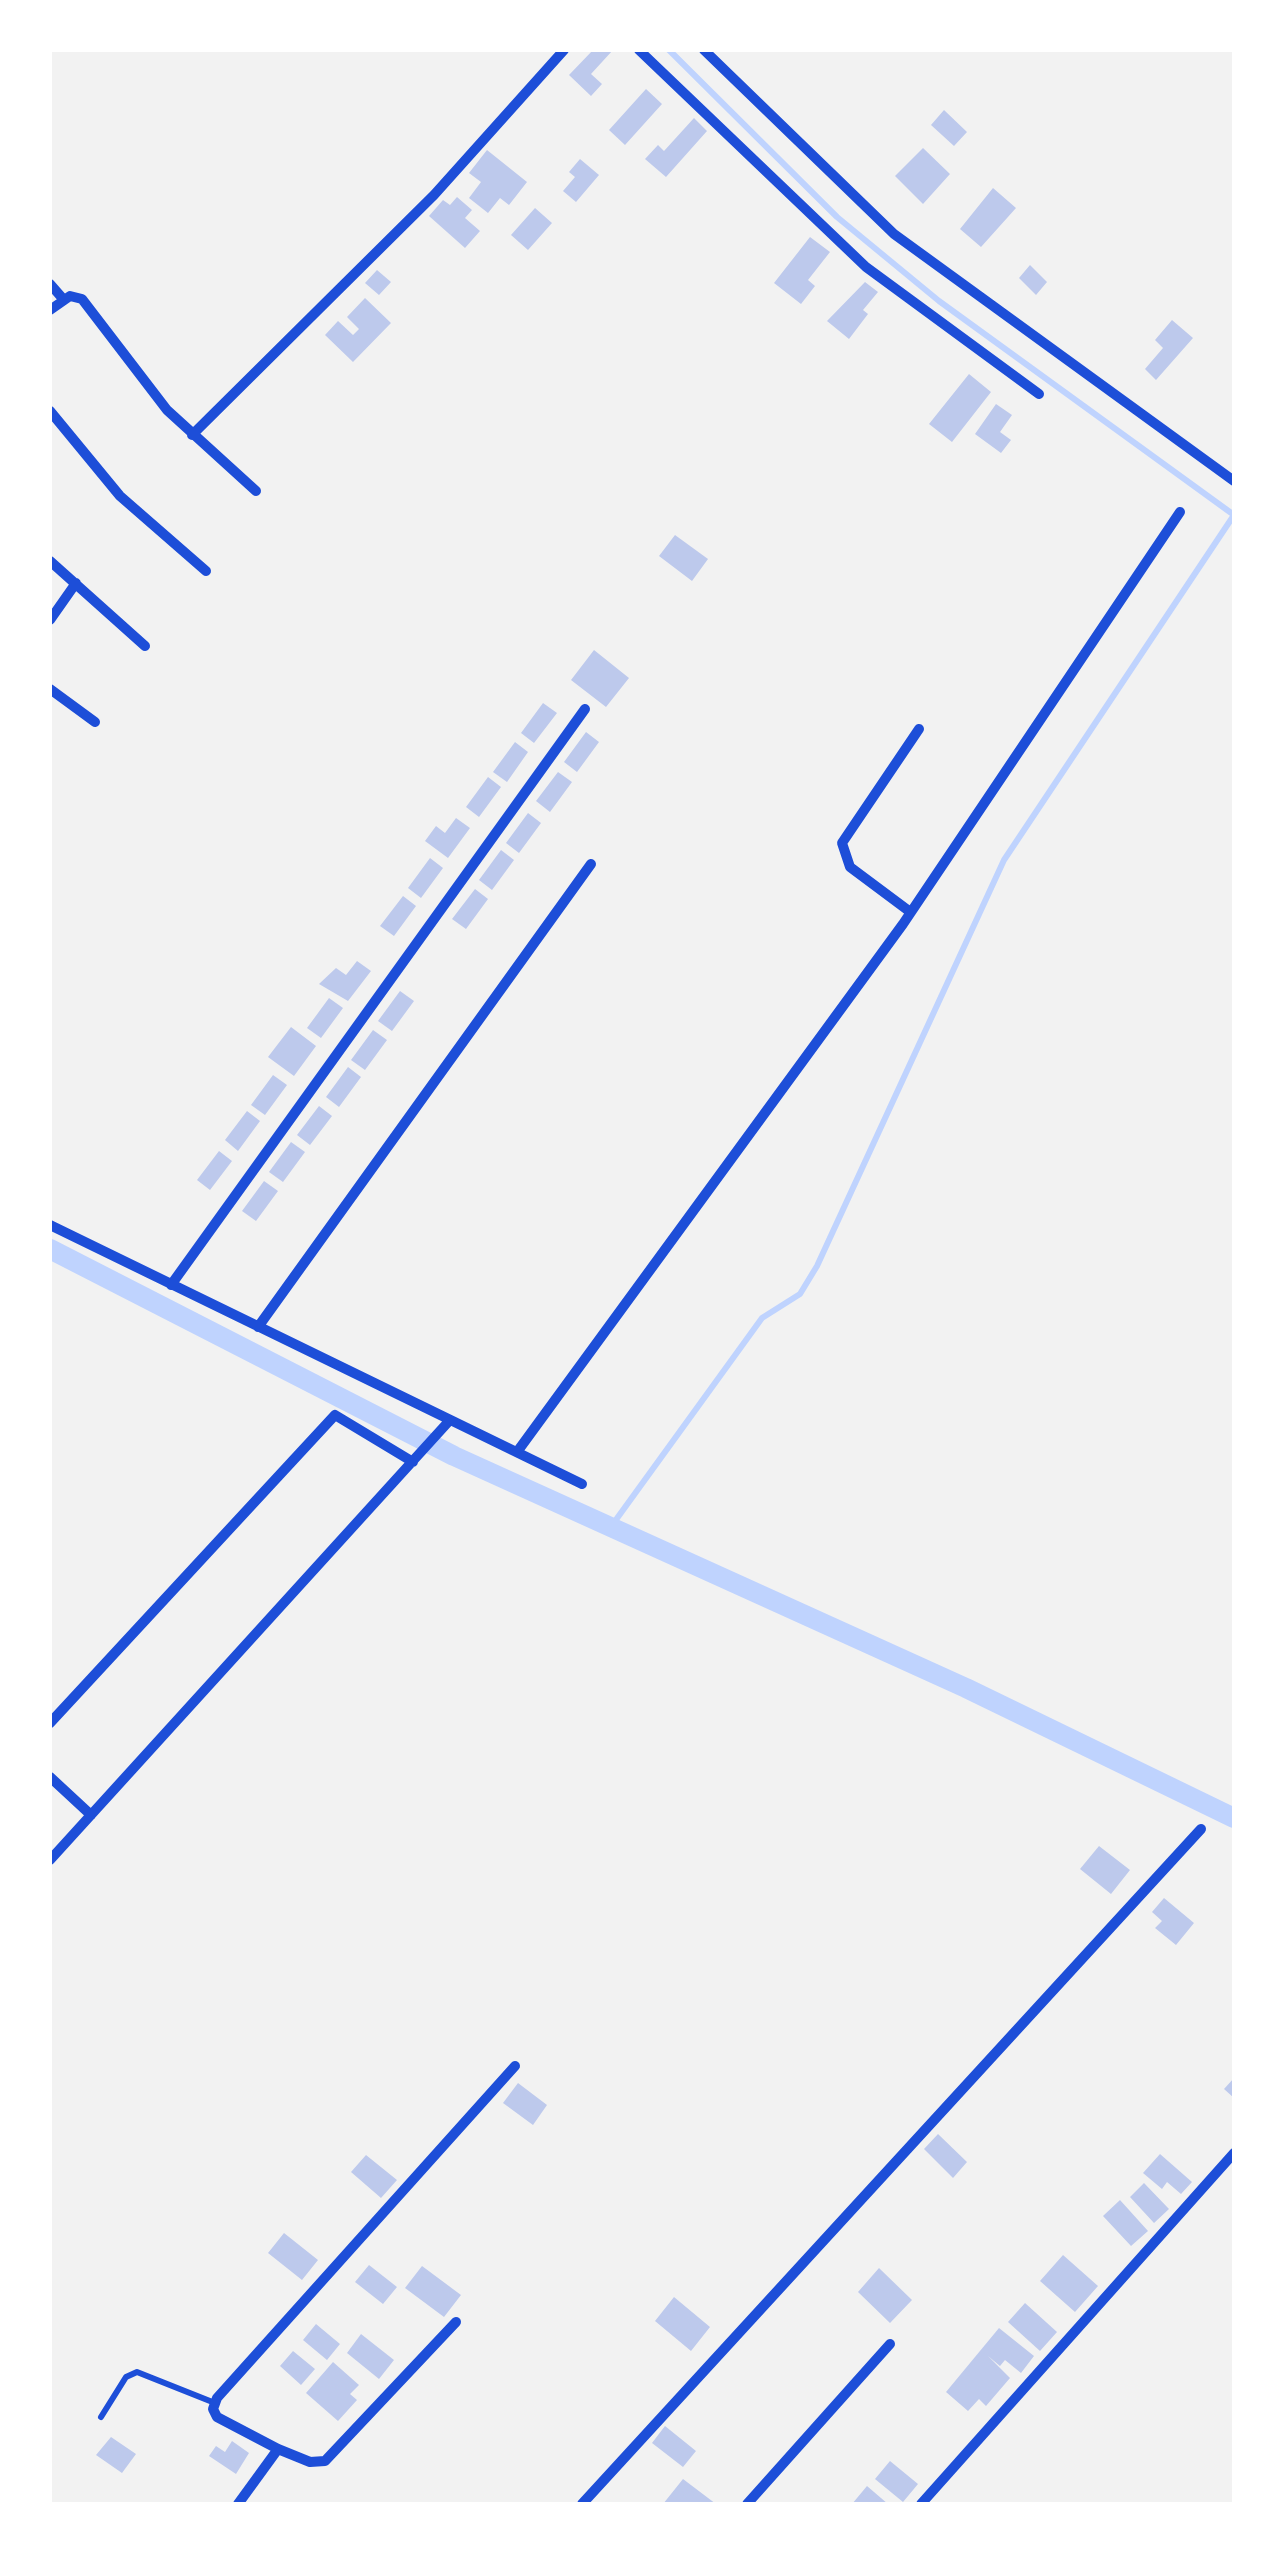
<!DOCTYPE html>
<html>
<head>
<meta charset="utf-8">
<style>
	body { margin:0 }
	#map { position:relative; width:1284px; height:2554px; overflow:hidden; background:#f2f2f2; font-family:"IBM Plex Serif",serif }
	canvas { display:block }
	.frame { position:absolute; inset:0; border:52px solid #fff; pointer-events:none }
</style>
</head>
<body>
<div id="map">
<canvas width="1284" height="2554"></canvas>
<div class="frame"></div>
</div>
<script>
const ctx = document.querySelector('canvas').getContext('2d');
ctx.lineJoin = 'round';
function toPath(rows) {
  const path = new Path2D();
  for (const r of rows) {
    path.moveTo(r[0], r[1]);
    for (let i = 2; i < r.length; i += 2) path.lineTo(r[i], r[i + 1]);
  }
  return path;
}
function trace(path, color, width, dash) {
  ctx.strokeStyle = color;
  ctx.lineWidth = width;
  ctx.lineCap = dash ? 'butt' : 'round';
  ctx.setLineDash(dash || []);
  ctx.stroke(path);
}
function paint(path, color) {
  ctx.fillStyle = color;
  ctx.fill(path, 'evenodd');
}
const stream = toPath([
	[669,50,837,217,939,301,1234,515],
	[610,1528,762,1318,800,1294,817,1266,1004,860,1234,515]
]);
const canal = toPath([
	[50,1249,454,1456,966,1688,1234,1818]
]);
const building = toPath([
	[593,50,613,50,591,74,602,84,591,96,569,75],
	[646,89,662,104,625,145,609,130],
	[944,110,967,132,954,146,931,125],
	[694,118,707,131,666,177,645,159,658,145,664,151],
	[923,148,950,174,923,204,895,176],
	[487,150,527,182,509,205,500,198,488,213,469,198,481,182,469,173],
	[580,159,599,175,576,202,563,191,575,177,569,172],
	[993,188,1016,208,981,247,960,229],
	[457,197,472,210,465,218,480,231,465,248,429,216,443,200,450,205],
	[535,208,552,223,528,250,511,235],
	[810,237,830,252,808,280,815,286,801,304,774,283],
	[1030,265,1047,282,1036,295,1019,278],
	[377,270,391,282,379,295,365,283],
	[865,282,878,292,863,310,868,314,849,339,827,321],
	[365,298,391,323,353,362,325,335,338,321,353,335,359,329,347,317],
	[1172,320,1193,338,1156,380,1145,369,1163,348,1155,340],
	[969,374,991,392,952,442,929,424],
	[996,404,1012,415,1000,432,1011,440,1001,453,975,434],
	[675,535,708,559,692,581,659,556],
	[594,650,629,678,606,707,571,680],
	[543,703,557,713,534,743,521,733],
	[586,732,599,742,577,772,564,762],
	[515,742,528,752,507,782,493,772],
	[558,772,572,782,550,812,536,801],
	[488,777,501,787,479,817,466,807],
	[528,813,541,823,519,853,506,843],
	[456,818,470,828,448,858,425,841,436,826,445,833],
	[501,850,514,860,492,890,479,880],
	[430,858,443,868,421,898,408,888],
	[475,889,488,899,466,929,452,919],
	[403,896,416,906,394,936,380,926],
	[357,961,371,971,348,1001,319,984,336,968,346,975],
	[400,991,414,1001,392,1031,378,1021],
	[329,998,343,1008,321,1038,307,1028],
	[291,1027,316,1046,294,1076,268,1057],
	[373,1030,387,1040,365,1070,351,1060],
	[348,1067,361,1077,339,1107,326,1097],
	[273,1075,287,1085,265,1115,251,1105],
	[319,1106,332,1116,310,1145,297,1135],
	[247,1111,260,1121,238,1151,225,1140],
	[291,1142,305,1152,283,1182,269,1172],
	[219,1151,232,1161,210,1190,197,1180],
	[264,1181,278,1191,256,1221,242,1211],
	[1099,1846,1130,1870,1111,1894,1080,1869],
	[1164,1898,1194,1923,1176,1945,1155,1928,1162,1921,1152,1912],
	[1234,2078,1234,2098,1224,2089],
	[518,2083,547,2105,533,2125,503,2103],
	[938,2134,967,2162,953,2178,924,2149],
	[1160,2154,1192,2182,1181,2194,1167,2182,1162,2189,1143,2173],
	[366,2155,397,2180,381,2198,351,2172],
	[1144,2183,1169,2209,1154,2223,1130,2197],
	[1120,2200,1148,2231,1131,2246,1103,2216],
	[284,2233,318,2260,302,2280,268,2253],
	[1063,2255,1098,2286,1075,2312,1040,2281],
	[369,2265,397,2287,383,2304,355,2282],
	[422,2266,461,2295,444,2317,405,2288],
	[879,2268,912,2300,890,2323,858,2292],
	[674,2297,710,2327,691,2351,655,2321],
	[1025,2303,1057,2332,1040,2351,1008,2322],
	[316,2324,340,2344,327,2360,303,2340],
	[999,2328,1034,2356,1021,2373,1005,2360,1000,2366,988,2356,1010,2378,986,2406,979,2399,968,2411,946,2392],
	[361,2334,394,2360,379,2379,347,2353],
	[293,2351,315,2369,301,2385,280,2366],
	[333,2362,359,2385,350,2394,357,2400,338,2421,306,2393],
	[665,2426,696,2451,683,2467,652,2443],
	[111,2437,136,2454,122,2473,96,2455],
	[232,2441,249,2453,236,2474,209,2456,216,2446,225,2452],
	[890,2461,918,2484,903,2502,875,2479],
	[683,2479,716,2504,663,2504],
	[867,2486,888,2504,852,2504]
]);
const service = toPath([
	[101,2417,126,2377,137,2372,215,2403]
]);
const minor = toPath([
	[639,50,866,267,1039,394],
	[704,50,894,234,1234,481],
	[50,284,64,300],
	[50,310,70,296,82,299,167,410,256,491],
	[50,411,120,496,206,571],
	[192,435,434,195,564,50],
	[50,561,145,646],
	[50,620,76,583],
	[50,689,95,722],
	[909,911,850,867,842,843,919,729],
	[50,1225,582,1484],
	[171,1285,585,709],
	[258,1327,591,864],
	[517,1452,903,924,1180,512],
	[50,1723,335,1415,413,1462],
	[50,1777,91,1815],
	[50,1860,450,1420],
	[456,2322,325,2461,310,2462,278,2449,217,2417,213,2409,217,2398,515,2066],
	[238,2504,278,2449],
	[582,2504,1201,1829],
	[747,2504,890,2344],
	[921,2504,1234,2153]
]);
trace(stream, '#bfd3fe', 6);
trace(canal, '#bfd3fe', 20);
paint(building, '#bdc9ec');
trace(service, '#1d4ed8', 6);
trace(minor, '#1d4ed8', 10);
</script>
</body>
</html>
